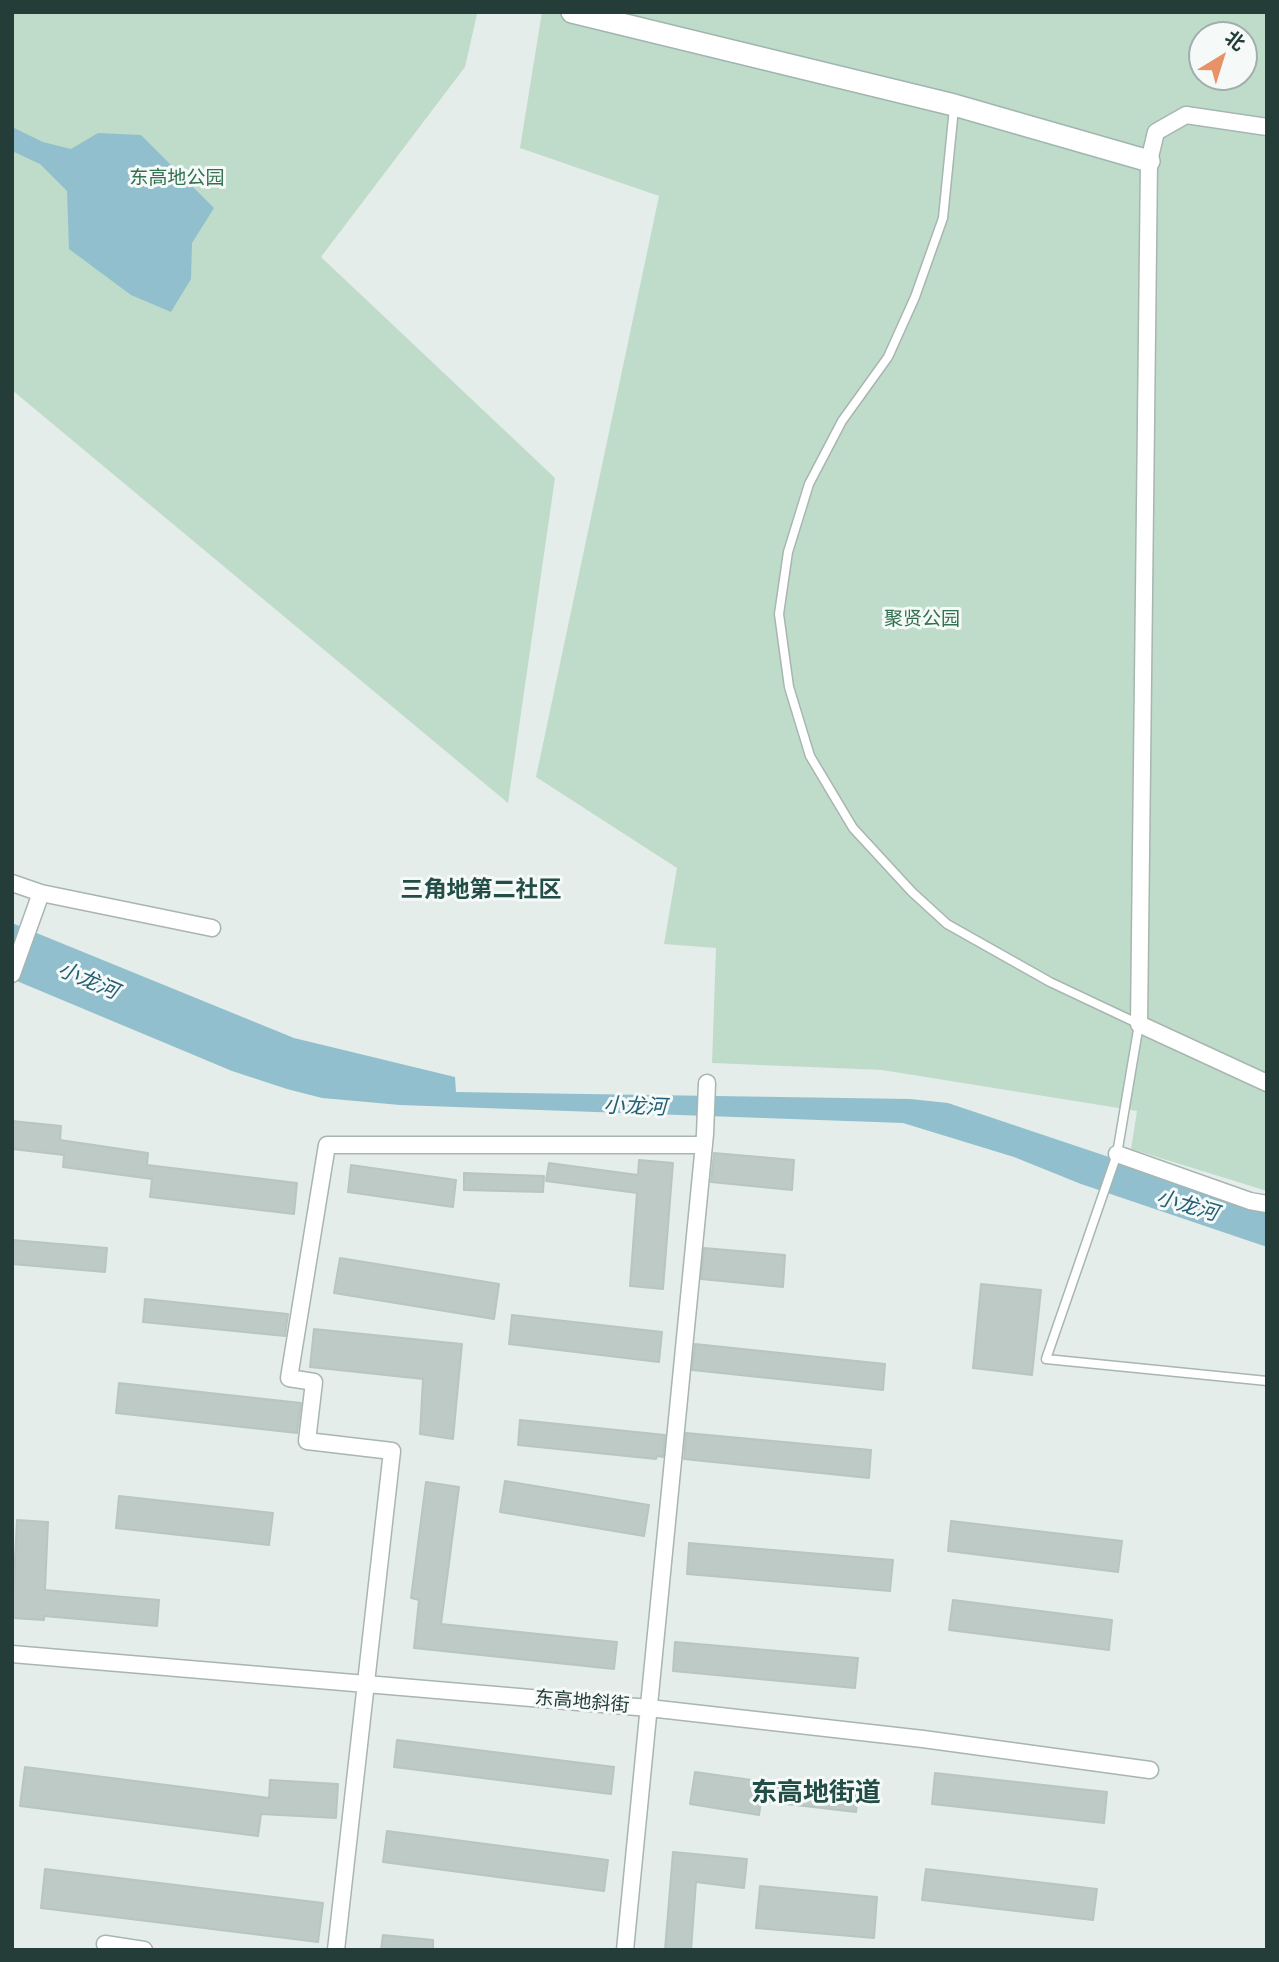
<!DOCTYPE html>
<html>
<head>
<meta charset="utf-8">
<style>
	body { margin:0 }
	#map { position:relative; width:1279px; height:1962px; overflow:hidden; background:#e5edea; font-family:"Work Sans","Noto Sans SC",sans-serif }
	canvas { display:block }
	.frame { position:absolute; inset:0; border:14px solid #253d39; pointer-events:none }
	.north { position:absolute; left:1188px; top:21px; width:70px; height:70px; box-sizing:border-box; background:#f5f9f8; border:2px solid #a2aeac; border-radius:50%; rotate:38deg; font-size:19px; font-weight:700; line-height:28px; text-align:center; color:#253d39 }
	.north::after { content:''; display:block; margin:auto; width:24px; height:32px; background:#e79268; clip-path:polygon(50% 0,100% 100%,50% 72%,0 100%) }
</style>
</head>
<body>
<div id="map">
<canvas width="1279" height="1962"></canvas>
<div class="frame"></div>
<div class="north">北</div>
</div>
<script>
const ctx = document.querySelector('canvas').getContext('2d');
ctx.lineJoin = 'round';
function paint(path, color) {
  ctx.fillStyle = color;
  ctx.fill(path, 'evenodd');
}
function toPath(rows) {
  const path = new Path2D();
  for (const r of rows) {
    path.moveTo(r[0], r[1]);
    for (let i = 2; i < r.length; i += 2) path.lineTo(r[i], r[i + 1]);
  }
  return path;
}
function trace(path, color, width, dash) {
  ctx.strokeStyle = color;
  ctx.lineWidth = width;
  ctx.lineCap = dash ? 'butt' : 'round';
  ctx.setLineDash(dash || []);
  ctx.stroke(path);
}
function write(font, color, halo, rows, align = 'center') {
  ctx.font = font + ' "Work Sans","Noto Sans SC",sans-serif';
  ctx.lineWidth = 6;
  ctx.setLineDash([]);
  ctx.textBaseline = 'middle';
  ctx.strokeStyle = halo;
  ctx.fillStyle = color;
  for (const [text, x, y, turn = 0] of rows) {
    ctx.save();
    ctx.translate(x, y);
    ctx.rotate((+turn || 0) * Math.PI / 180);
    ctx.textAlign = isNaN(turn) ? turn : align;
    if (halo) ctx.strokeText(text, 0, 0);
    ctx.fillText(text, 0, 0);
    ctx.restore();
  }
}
const green = toPath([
	[12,12,477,14,465,67,321,257,555,478,508,803,12,390],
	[542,12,1267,12,1267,1191,1131,1149,1137,1111,882,1070,712,1063,716,948,664,944,677,868,536,777,659,196,520,148],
	[1202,35,1244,35,1244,77,1202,77]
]);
const water = toPath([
	[12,127,43,142,71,149,98,133,141,135,214,208,192,243,191,279,171,312,131,295,69,249,67,191,40,164,12,151],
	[12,923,294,1038,455,1077,456,1092,910,1099,948,1103,1267,1210,1267,1247,1081,1184,1014,1157,903,1123,400,1105,322,1098,287,1089,232,1071,12,979]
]);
const building = toPath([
	[12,1121,61,1126,60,1140,148,1153,147,1165,297,1183,294,1214,150,1197,152,1179,63,1167,64,1155,12,1149,12,1121],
	[714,1153,794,1160,792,1190,711,1182,714,1153],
	[639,1160,673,1163,663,1289,630,1286,637,1193,546,1181,549,1163,638,1175,639,1160],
	[351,1165,456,1180,453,1207,348,1192,351,1165],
	[464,1173,544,1176,543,1192,464,1190,464,1173],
	[12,1240,107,1248,105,1272,12,1264,12,1240],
	[704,1248,785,1255,783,1287,701,1279,704,1248],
	[340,1258,499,1284,494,1319,334,1293,340,1258],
	[981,1284,1041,1290,1032,1375,973,1368,981,1284],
	[145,1299,288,1314,285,1336,143,1322,145,1299],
	[512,1315,662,1332,659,1362,509,1344,512,1315],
	[314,1329,462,1344,453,1439,420,1434,423,1379,310,1367,314,1329],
	[695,1344,885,1364,883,1390,692,1370,695,1344],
	[119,1383,301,1403,297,1433,116,1413,119,1383],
	[520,1420,665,1435,663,1457,657,1456,656,1459,518,1445,520,1420],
	[686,1433,871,1450,869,1478,684,1459,686,1433],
	[505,1481,649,1505,644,1536,500,1512,505,1481],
	[426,1482,459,1487,441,1624,617,1642,614,1669,414,1648,419,1600,411,1598,426,1482],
	[119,1496,273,1513,269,1545,116,1528,119,1496],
	[17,1520,48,1522,45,1590,159,1600,157,1626,44,1616,44,1620,12,1618,17,1520],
	[951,1521,1122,1541,1118,1572,948,1551,951,1521],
	[689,1543,893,1560,890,1591,687,1574,689,1543],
	[953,1600,1112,1620,1109,1650,949,1630,953,1600],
	[675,1642,858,1658,855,1688,673,1671,675,1642],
	[397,1740,614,1767,611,1794,394,1767,397,1740],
	[25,1767,269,1798,270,1780,338,1784,336,1818,261,1814,258,1836,20,1806,25,1767],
	[695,1772,858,1795,856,1812,761,1801,759,1815,690,1804,695,1772],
	[935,1773,1107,1792,1104,1823,932,1804,935,1773],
	[387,1831,608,1860,604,1891,383,1862,387,1831],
	[673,1852,747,1859,744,1888,696,1882,691,1950,665,1950,673,1852],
	[45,1869,323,1903,318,1942,41,1908,45,1869],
	[926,1869,1097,1889,1093,1920,922,1900,926,1869],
	[760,1886,877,1897,874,1938,756,1928,760,1886],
	[383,1935,433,1940,433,1950,381,1950,383,1935]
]);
const lane = toPath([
	[954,108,943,218,915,297,888,357,842,421,809,484,788,552,779,614,789,687,810,756,853,828,912,892,947,924,1050,982,1139,1024,1117,1154,1046,1359,1267,1381]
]);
const street = toPath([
	[1267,127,1186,115,1156,132,1149,161,1139,1024,1267,1083],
	[12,883,41,893,212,928],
	[12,974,41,893],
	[1117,1154,1250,1201,1267,1204],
	[12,1654,649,1708,923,1739,1150,1770],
	[105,1944,144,1950],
	[336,1950,392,1451,307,1441,314,1382,289,1378,327,1145,704,1145],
	[625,1950,705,1134,707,1083]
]);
const secondary = toPath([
	[572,12,954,105,1149,161]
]);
const parkNames = [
	["东高地公园",177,178],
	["聚贤公园",922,619]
];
const streetNames = [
	["东高地斜街",582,1702,5]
];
const waterNames = [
	["小龙河",88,981,23],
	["小龙河",635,1107,2],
	["小龙河",1187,1206,16]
];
const quarterNames = [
	["三角地第二社区",481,890]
];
const districtNames = [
	["东高地街道",816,1793]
];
paint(green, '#bfdcca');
paint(water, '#91bfcd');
paint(building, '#bdcac6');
trace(building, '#b7c6c1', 2);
trace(lane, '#a8b5b1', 11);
trace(street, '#a8b5b1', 19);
trace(secondary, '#a1b5af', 24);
trace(lane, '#fff', 8);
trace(street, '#fff', 16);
trace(secondary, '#fff', 21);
write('19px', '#327150', '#f5f9f8', parkNames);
write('19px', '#253d39', '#f5f9f8', streetNames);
write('italic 21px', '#236075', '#f5f9f8', waterNames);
write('bold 23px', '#224e47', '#f5f9f8', quarterNames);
write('bold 26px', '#224e47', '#f5f9f8', districtNames);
</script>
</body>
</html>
